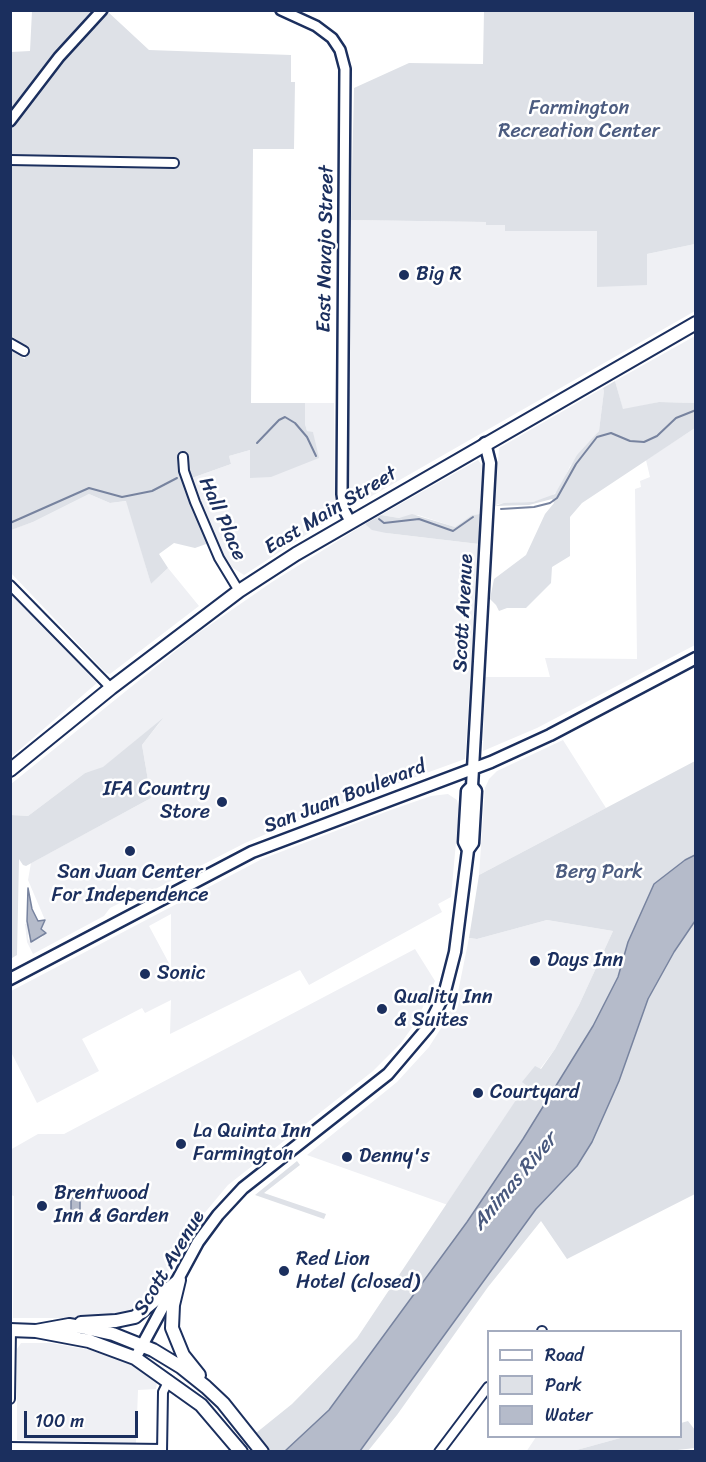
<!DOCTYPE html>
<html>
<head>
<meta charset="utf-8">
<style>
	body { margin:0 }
	#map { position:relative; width:706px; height:1462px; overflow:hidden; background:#fff; font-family:Sriracha,sans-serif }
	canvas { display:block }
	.frame { position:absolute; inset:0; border:12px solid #1b2f5e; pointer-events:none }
	.legend { position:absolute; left:487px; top:1330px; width:195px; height:108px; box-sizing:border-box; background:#fff; border:2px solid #a4acbf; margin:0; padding:8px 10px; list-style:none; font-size:18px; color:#1b2f5e }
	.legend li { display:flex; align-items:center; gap:12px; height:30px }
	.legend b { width:30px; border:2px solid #a4acbf }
	.scale { position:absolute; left:24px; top:1411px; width:114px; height:27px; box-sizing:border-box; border:3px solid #1b2f5e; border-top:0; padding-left:8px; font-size:18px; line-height:21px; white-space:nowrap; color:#1b2f5e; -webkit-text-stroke:4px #fff; paint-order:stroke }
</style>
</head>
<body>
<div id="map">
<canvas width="706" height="1462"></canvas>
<div class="frame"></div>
<ul class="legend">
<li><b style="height:8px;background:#fff"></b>Road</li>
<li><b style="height:16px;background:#dee1e7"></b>Park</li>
<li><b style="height:16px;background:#b5bbca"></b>Water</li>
</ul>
<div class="scale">100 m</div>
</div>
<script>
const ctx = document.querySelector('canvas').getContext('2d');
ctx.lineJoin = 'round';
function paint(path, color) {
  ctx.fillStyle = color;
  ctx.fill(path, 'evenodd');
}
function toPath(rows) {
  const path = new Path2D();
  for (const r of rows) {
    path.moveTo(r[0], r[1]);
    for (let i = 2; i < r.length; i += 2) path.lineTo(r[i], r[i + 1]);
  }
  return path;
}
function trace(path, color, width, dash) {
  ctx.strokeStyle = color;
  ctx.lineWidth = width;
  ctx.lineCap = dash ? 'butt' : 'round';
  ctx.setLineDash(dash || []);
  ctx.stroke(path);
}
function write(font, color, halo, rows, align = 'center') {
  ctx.font = font + ' Sriracha,sans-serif';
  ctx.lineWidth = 5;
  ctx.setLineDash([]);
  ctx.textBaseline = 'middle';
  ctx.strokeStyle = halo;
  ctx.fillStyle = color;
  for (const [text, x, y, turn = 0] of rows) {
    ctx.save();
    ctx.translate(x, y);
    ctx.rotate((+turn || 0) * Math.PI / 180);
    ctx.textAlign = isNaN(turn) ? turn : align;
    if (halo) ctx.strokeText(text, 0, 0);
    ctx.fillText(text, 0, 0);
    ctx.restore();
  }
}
const built = toPath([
	[351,220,486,222,486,225,505,225,506,231,597,231,597,286,647,254,695,244,695,311,363,501,355,502,348,493],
	[695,336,695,403,659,402,623,410,615,381],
	[603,388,604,391,599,431,570,466,559,490,550,497,533,502,498,504,495,506,499,448],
	[305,403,334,403,335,516,244,575,227,564,189,479,231,464,229,456,250,450,250,477,318,458,313,433,307,431,305,424],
	[695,428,695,645,537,728,483,751,485,677,550,677,545,658,637,659,635,489,641,487,640,481,650,477,646,460],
	[478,460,482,465,480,514,472,515,455,527,418,515,399,518,381,515],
	[89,494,110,503,127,501,151,584,168,568,199,606,110,674,106,673,11,573,10,530,33,522],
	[365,524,386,533,479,544,465,759,313,814,245,843,134,900,126,900,110,908,104,916,33,954,27,942,25,924,29,923,28,939,31,942,43,937,41,929,45,920,28,880,31,863,151,798,142,745,161,721,103,768,85,773,28,816,11,815,11,784,194,636,272,582],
	[10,592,97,683,11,757,10,757],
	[563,740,606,808,479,875,485,788,489,779,497,771],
	[448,794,457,800,459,809,451,897,438,904,442,912,309,985,300,970,170,1034,171,1000,145,1013,142,1008,82,1039,99,1071,37,1103,11,1052,11,991,262,859,388,811,431,796],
	[171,914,171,967,149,926],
	[547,920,613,931,579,1005,555,1049,540,1069,523,1082,527,1084,448,1205,307,1155,397,1082,429,1047,445,1022,458,992,469,938,477,939],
	[415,949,435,981,416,1022,401,1043,373,1071,228,1185,202,1216,154,1297,140,1310,108,1318,13,1318,14,1196,11,1195,10,1150,38,1134,64,1134],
	[21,1343,51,1343,102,1352,138,1367,157,1381,156,1389,138,1390,136,1443,17,1440,17,1349],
	[536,1437,624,1437,573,1451,526,1452]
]);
const green = toPath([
	[32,11,96,11,53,58,11,115,11,52,30,51],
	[107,11,149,50,291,55,291,82,295,82,294,149,253,149,251,403,305,403,305,424,307,431,313,432,319,458,271,477,250,478,250,450,229,456,231,464,189,479,186,466,178,470,209,543,195,548,174,543,159,554,168,568,151,584,126,501,110,503,89,494,33,522,11,530,10,350,25,359,25,345,11,336,11,129,58,65],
	[484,11,695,11,695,244,647,254,647,285,597,287,597,231,505,231,505,225,486,225,486,222,351,220,354,88,409,63,483,64],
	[615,381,623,409,659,402,695,403,695,428,582,503,570,517,570,556,552,567,551,583,526,608,507,608,499,611,496,605,490,599,494,579,526,555,545,514,554,503,552,499,529,505,495,506,504,503,533,502,555,494,577,455,599,431,604,391,603,388],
	[412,514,455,527,472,515,480,514,479,544,386,533,372,530,365,524,381,515,399,518],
	[163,718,142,745,151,798,26,866,23,865,19,859,17,955,12,958,11,815,28,816,85,773,103,767],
	[695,761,695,855,684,860,654,884,628,942,618,977,593,1026,523,1139,467,1222,329,1410,285,1451,270,1451,256,1433,292,1404,357,1338,526,1085,522,1082,535,1066,541,1069,555,1049,579,1005,613,931,547,920,477,939,469,938,479,875],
	[695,921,695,1194,567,1259,541,1221,488,1287,397,1415,368,1451,360,1452,536,1209,577,1166,592,1142,619,1081,648,999,674,952],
	[297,1161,300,1165,264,1193,326,1214,324,1219,255,1195],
	[688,1421,695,1430,695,1448,660,1452,573,1451,624,1437,680,1436,681,1423]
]);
const water = toPath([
	[695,855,695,921,674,952,648,999,619,1081,592,1142,577,1166,536,1209,360,1451,285,1451,329,1410,467,1222,523,1139,593,1026,618,977,628,942,654,884,685,860,695,855],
	[28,888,32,909,38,921,45,920,41,929,46,933,31,942,27,921,28,888],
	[71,1198,80,1198,80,1216,71,1216,71,1198]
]);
const stream = toPath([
	[257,443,279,420,285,417,295,423,307,437,316,456],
	[501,509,534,507,550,503,557,498,576,464,597,437,611,433,630,441,644,442,657,436,676,418,696,410],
	[379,519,384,523,419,519,453,531,473,517],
	[10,523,89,488,122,497,152,491,177,478]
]);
const minor = toPath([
	[10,160,174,163],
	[10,343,24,351],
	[183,457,184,471,195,502,219,558,239,591],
	[10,585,111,688],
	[542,1332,542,1331],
	[10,1399,11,1330],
	[10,1447,162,1449],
	[162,1452,163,1392,169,1380],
	[439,1452,488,1387]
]);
const tertiary = toPath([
	[281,10,316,26,332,38,340,50,345,69,342,494,344,510,350,521],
	[10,121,59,57,102,10]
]);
const secondary = toPath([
	[468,850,464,842,467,791,472,786,473,769,490,463,485,443],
	[10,979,252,852,491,762,550,735,696,658],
	[138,1353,198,1242,218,1215,243,1188,388,1074,428,1027,444,995,455,952,468,850,473,843,476,791,472,786]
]);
const primary = toPath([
	[10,770,111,688,239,591,296,554,696,323],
	[179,1280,173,1305,172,1328,183,1355,199,1375],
	[81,1323,116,1321,135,1317,179,1280],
	[10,1330,36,1331,89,1341,135,1358,201,1405,241,1452],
	[36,1331,69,1325,81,1327,113,1334,153,1350,181,1367,206,1387,223,1403,262,1452]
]);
const markers = [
	[404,275,6,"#1b2f5e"],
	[222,802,6,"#1b2f5e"],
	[130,851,6,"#1b2f5e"],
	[535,961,6,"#1b2f5e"],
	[145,974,6,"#1b2f5e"],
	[382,1009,6,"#1b2f5e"],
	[478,1093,6,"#1b2f5e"],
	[181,1144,6,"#1b2f5e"],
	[347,1157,6,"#1b2f5e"],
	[42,1206,6,"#1b2f5e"],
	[284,1271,6,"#1b2f5e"]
];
const parkNames = [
	["Farmington",579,109],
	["Recreation Center",579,132],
	["Berg Park",599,873]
];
const streetNames = [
	["East Navajo Street",326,249,-89],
	["East Main Street",331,511,-31],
	["Hall Place",222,519,66],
	["Scott Avenue",464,613,-87],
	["San Juan Boulevard",345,797,-21],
	["Scott Avenue",170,1263,-59]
];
const poiNames = [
	["Big R",416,275],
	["IFA Country",210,790,"right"],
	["Store",210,813,"right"],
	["San Juan Center",130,873,"center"],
	["For Independence",130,896,"center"],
	["Days Inn",547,961],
	["Sonic",157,974],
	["Quality Inn",394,998],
	["& Suites",394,1021],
	["Courtyard",490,1093],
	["La Quinta Inn",193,1132],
	["Farmington",193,1155],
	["Denny's",359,1157],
	["Brentwood",54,1194],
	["Inn & Garden",54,1217],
	["Red Lion",296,1260],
	["Hotel (closed)",296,1283]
];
const waterNames = [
	["Animas River",515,1182,-50]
];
paint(built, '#eff0f4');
paint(green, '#dee1e7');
paint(water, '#b5bbca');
trace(water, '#77839f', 1.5);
trace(stream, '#77839f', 2);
trace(minor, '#1b2f5e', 12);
trace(tertiary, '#1b2f5e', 14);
trace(secondary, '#1b2f5e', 15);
trace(primary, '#1b2f5e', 16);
trace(minor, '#fff', 8);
trace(tertiary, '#fff', 9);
trace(secondary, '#fff', 10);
trace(primary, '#fff', 12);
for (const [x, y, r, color] of markers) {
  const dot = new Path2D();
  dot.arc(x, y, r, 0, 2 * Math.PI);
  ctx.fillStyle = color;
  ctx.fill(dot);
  trace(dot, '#fff', 2);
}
write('20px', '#4c5c80', '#fff', parkNames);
write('20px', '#1b2f5e', '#fff', streetNames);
write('20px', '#1b2f5e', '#fff', poiNames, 'left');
write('italic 21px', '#49597e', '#fff', waterNames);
</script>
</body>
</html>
